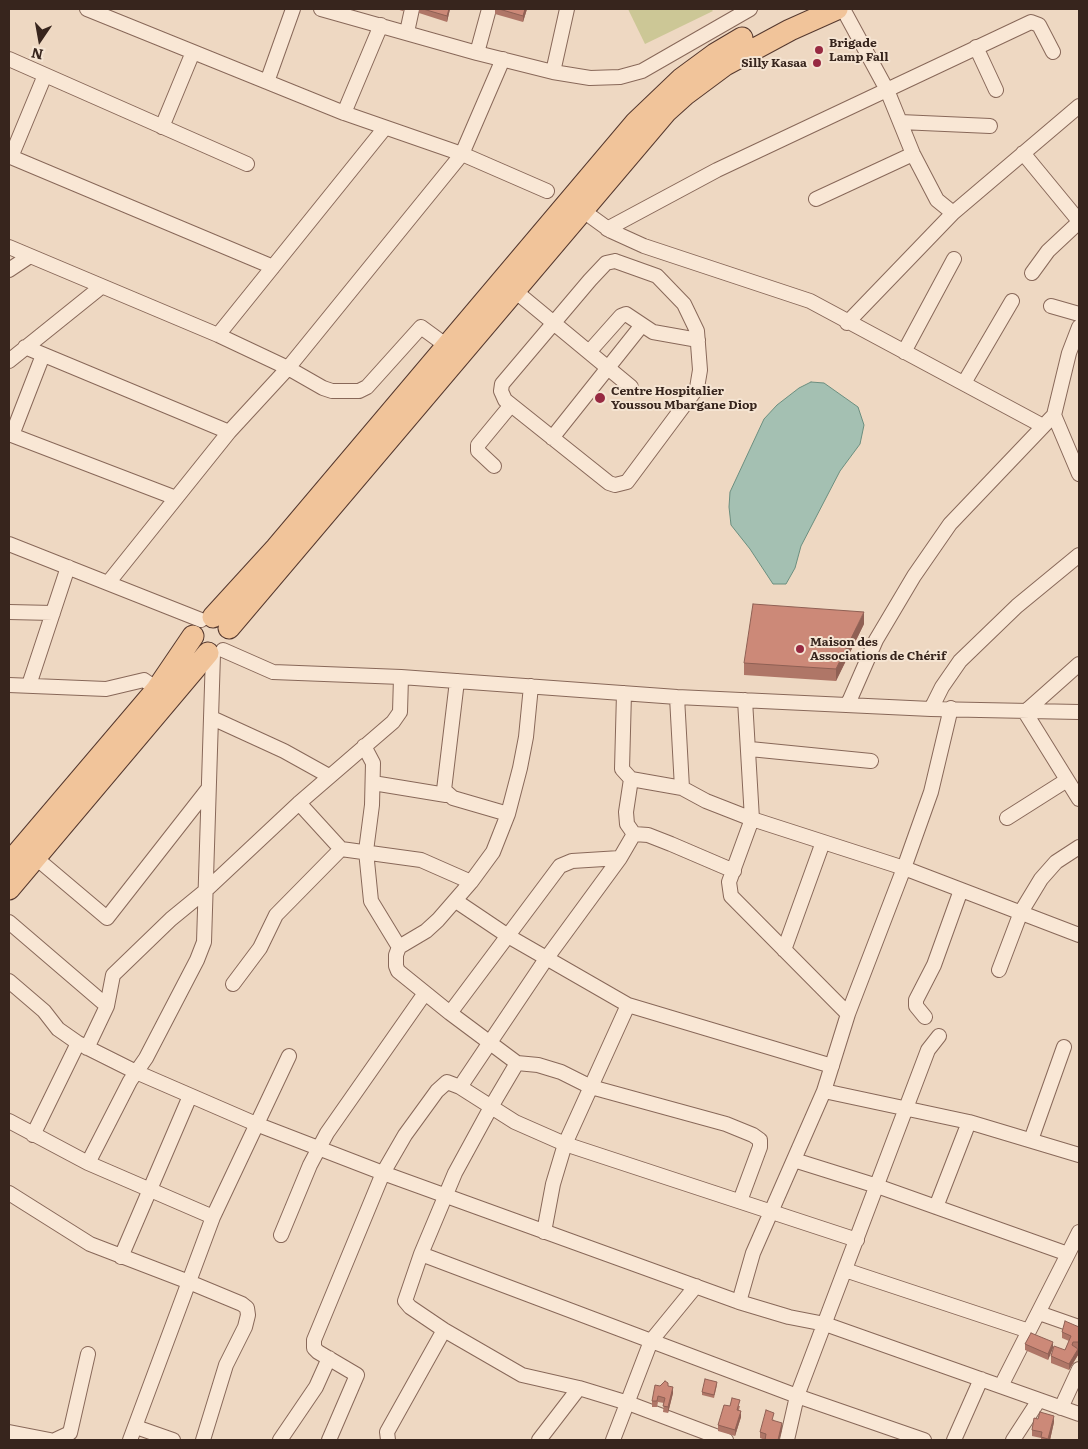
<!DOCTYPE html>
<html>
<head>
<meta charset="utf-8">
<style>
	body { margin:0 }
	#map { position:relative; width:1088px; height:1449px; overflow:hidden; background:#eed8c2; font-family:Literata,serif }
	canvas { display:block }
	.frame { position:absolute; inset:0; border:10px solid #37251d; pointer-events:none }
	.north { position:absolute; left:15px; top:15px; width:50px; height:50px; -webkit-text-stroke:4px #f5e4d2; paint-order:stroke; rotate:192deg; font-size:14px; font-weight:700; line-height:20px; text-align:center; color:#37251d }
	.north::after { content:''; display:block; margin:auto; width:18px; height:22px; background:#37251d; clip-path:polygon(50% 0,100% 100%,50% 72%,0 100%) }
</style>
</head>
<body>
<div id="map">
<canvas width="1088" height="1449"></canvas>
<div class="frame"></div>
<div class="north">N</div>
</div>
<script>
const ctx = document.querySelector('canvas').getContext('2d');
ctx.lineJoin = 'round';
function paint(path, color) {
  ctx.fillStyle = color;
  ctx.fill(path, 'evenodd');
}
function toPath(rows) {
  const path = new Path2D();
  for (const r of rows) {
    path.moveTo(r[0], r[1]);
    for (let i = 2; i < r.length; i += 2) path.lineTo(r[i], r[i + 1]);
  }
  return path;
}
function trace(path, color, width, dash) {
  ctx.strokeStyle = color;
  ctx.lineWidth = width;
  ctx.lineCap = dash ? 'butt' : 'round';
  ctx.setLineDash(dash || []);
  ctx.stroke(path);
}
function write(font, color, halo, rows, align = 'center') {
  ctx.font = font + ' Literata,serif';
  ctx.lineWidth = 4;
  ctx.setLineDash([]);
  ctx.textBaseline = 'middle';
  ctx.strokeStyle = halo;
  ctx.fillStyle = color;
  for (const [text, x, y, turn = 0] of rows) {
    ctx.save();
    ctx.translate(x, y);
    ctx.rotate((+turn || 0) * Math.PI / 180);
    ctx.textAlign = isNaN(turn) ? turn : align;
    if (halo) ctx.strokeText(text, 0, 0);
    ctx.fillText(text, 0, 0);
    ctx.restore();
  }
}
const green = toPath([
	[628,9,711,9,713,11,645,44]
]);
const water = toPath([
	[811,382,824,383,858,407,864,425,860,444,840,471,801,546,795,568,786,584,773,584,750,549,731,525,729,507,730,492,764,419,777,405,799,388,811,382]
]);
const minor = toPath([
	[87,9,344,113,462,154,547,191],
	[321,9,477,53,553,72,590,78,620,77,642,71,750,9],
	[843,9,887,90,913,154,937,200,953,213,1079,106],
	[407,32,412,9],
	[976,47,996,90],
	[477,53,489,9],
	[9,59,247,164],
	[553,72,567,9],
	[45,75,11,157,273,267],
	[267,82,293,9],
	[344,113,381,25],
	[900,122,990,126],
	[162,127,193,52],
	[1023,153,1079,221],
	[816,199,913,154],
	[582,210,611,231,644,246,810,301,1043,426],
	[607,229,717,170,1031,22,1039,25,1053,52],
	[9,247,218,335,288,368,323,388,332,391,359,391,367,387,421,327,447,346],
	[615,261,657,276,684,304,697,331,700,370,697,388,627,482,615,485,609,483,505,400,501,391,502,384,590,280,606,263,615,261],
	[9,270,30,256],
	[1032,273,1048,251,1079,222],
	[509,286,631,387],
	[1051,306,1079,314],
	[847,323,953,213],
	[1079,327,1069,353,1054,415,1079,474],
	[218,335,384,129],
	[25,347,229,432],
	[589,352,621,316,626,314,653,332,698,340],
	[904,352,954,259],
	[9,361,101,287],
	[964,383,1012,301],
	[9,434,176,498],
	[12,435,43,355],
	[552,438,642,325],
	[494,466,478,451,478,445,511,405],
	[9,544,201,620],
	[108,583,229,432,288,368,462,154,503,59],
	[9,612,53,613],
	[223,650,273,672,401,677,677,697,931,709,1079,712],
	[1079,664,1025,712,1079,799],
	[457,681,444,790,453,798,508,814],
	[9,685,106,689,144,680,157,689],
	[29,685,68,567],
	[531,686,526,737,520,768,508,814,493,852,471,882,438,920,426,931,399,947,396,955,396,966,398,971,450,1013,517,1063,538,1065,561,1072,591,1087,726,1124,753,1135,760,1140,760,1147,740,1201],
	[624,693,622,769,631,779,682,788,706,801,752,819,904,868,1079,935],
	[677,697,682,788],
	[745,700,752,819,729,882,731,896,848,1014],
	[848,704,876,640,914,576,950,524,1054,415],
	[931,709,942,687,960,661,1017,606,1079,555],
	[212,718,284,751,329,776],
	[364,746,373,763,372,805,366,851,371,901,399,947],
	[750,749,871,761],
	[631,779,626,812,627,824,634,834],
	[373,783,446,795],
	[299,803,341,849,421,860,471,882],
	[1007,818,1067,780],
	[36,858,107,918,208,789],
	[456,901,508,936,628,1005,832,1066],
	[9,922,107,1006],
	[784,950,823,842],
	[999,970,1021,912,1041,879,1056,862,1079,847],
	[9,981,44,1011,58,1029,78,1043,136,1072,256,1124,383,1173,739,1302,789,1317,825,1324,1079,1414],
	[233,984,260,948,276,915,341,849],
	[450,1013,560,866,572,861,620,858],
	[925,1017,916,1006,916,1000,934,965,961,890],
	[87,1048,107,1006,113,975,171,919,204,892,299,803,393,722,400,712,401,677],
	[517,1063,491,1107,455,1173,421,1254,405,1301,410,1307,444,1330,522,1375,579,1388,628,1403,726,1440],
	[460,1087,546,959,620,858,634,834,648,835,671,844,734,871],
	[824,1091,969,1122,1079,1155],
	[9,1121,88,1163,213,1217],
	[33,1135,78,1043],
	[1031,1140,1064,1047],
	[794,1160,877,1186,1068,1254,1079,1232],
	[88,1163,130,1081,146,1058,197,960,204,942,213,654],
	[9,1193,90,1244,189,1282,242,1304,247,1308,248,1315,245,1327,226,1365,203,1440],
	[936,1207,969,1122],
	[544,1232,553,1184,565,1144,628,1005],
	[281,1235,310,1165,327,1133,425,993],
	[421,1254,797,1396,924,1440],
	[121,1257,190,1096],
	[845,1270,1029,1331],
	[739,1302,753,1253,824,1091,848,1014,904,868,931,792,951,708],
	[1039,1313,1079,1327],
	[1001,1386,1068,1254],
	[1061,1408,1079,1369],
	[136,1427,173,1440],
	[9,1432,50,1440],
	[55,1440,70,1433,88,1354],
	[130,1440,213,1217,289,1056],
	[280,1440,316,1387,329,1358],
	[329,1440,357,1375,318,1352,314,1348,314,1340,383,1173,405,1135,437,1091,447,1082,460,1087,515,1122,565,1144,857,1240],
	[388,1440,387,1432,444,1330],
	[539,1440,579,1388],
	[613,1440,651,1341,696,1286],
	[787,1440,797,1396,928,1050,939,1036],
	[954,1440,981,1379],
	[1013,1440,1039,1400]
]);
const primary = toPath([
	[213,617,276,548,636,122,681,79,715,54,742,38],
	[229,628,666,112,686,94,725,65,790,30,837,9],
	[9,863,157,689,193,636],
	[9,889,208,653]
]);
const wall = toPath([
	[396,9,404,9,403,11],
	[419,9,450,9,447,22,419,13],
	[495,9,527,9,523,22,495,14],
	[864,624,836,681,744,675,744,663],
	[1079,1327,1079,1348,1077,1348,1078,1355,1069,1370,1051,1363,1051,1356,1065,1350,1069,1341,1062,1338,1062,1332],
	[1025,1344,1053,1348,1048,1360,1025,1350],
	[717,1385,714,1398,702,1395,702,1392],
	[660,1386,668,1386,673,1393,668,1413,663,1412,664,1403,658,1402,657,1407,652,1407,652,1401],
	[730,1406,740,1406,739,1410,741,1417,735,1436,718,1431,718,1425],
	[774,1419,773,1421,782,1429,779,1440,765,1440,760,1438,760,1432],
	[1054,1422,1050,1440,1041,1440,1041,1438,1032,1436,1032,1430]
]);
const shadedWall = toPath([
	[449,9,450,9,447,22,447,16],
	[525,9,527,9,523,22,523,16],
	[864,612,864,624,836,681,836,669],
	[1053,1342,1053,1348,1048,1360,1048,1354],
	[1078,1349,1078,1355,1069,1370,1069,1364],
	[673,1387,673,1393,668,1413,668,1407],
	[741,1411,741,1417,735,1436,735,1430],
	[1054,1416,1054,1422,1050,1440,1048,1440],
	[782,1423,782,1429,779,1440,778,1440]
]);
const building = toPath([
	[423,9,449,9,447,16,423,9],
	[499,9,525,9,523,16,499,9],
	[753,604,864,612,836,669,744,663,753,604],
	[1065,1321,1079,1327,1079,1342,1073,1342,1072,1345,1078,1349,1069,1364,1051,1356,1054,1346,1065,1350,1071,1336,1062,1332,1065,1321],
	[1031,1333,1053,1342,1048,1354,1025,1344,1031,1333],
	[705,1379,717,1382,714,1395,702,1392,705,1379],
	[665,1381,668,1383,668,1386,673,1387,668,1407,663,1406,665,1398,658,1396,657,1401,652,1401,655,1385,660,1386,665,1381],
	[732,1398,740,1400,737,1410,741,1411,735,1430,718,1425,724,1405,730,1406,732,1398],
	[766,1410,774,1413,772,1420,782,1423,778,1440,765,1440,766,1434,760,1432,766,1410],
	[1040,1412,1054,1416,1048,1439,1041,1437,1042,1432,1032,1430,1034,1418,1038,1419,1040,1412]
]);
const markers = [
	[819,50,5,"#972941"],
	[817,63,5,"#972941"],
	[600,398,6,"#972941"],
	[800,649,5,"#972941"]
];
const poiNames = [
	["Brigade",829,43],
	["Lamp Fall",829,57],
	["Silly Kasaa",807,63,"right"],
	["Centre Hospitalier",611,391],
	["Youssou Mbargane Diop",611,405],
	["Maison des",810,642],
	["Associations de Chérif",810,656]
];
paint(green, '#ccc796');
paint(water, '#a4c0b2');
trace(water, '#6b8e7f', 1);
trace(minor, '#886859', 16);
trace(primary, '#55382e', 23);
trace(minor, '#f9e7d5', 14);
trace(primary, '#f1c49a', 21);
paint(wall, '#af7667');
paint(shadedWall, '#8f6054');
paint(building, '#cc8978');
trace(building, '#8f6054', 1);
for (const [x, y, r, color] of markers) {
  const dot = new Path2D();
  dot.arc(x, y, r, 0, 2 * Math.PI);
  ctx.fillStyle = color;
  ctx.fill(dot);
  trace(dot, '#f5e4d2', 2);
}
write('bold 12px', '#37251d', '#f5e4d2', poiNames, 'left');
</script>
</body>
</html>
